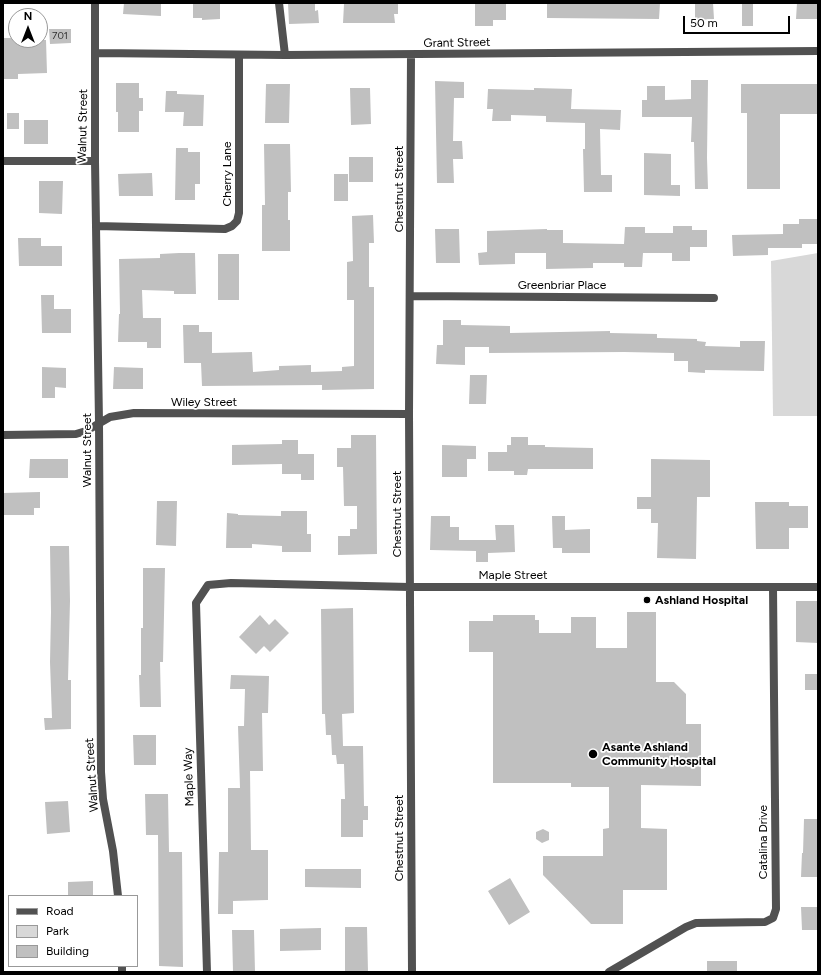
<!DOCTYPE html>
<html>
<head>
<meta charset="utf-8">
<style>
	body { margin:0 }
	#map { position:relative; width:821px; height:975px; overflow:hidden; background:#fff; font-family:Figtree,sans-serif }
	canvas { display:block }
	.frame { position:absolute; inset:0; border:4px solid #000; pointer-events:none }
	.legend { position:absolute; left:8px; top:895px; width:130px; height:72px; box-sizing:border-box; background:#fff; border:1px solid #999; margin:0; padding:5px 7px; list-style:none; font-size:12px; color:#000 }
	.legend li { display:flex; align-items:center; gap:8px; height:20px }
	.legend b { width:20px; border:1px solid #999 }
	.north { position:absolute; left:8px; top:8px; width:40px; height:40px; box-sizing:border-box; background:#fff; border:1px solid #999; border-radius:50%; rotate:0deg; font-size:11px; font-weight:700; line-height:16px; text-align:center; color:#000 }
	.north::after { content:''; display:block; margin:auto; width:14px; height:18px; background:#000; clip-path:polygon(50% 0,100% 100%,50% 72%,0 100%) }
	.scale { position:absolute; left:683px; top:16px; width:107px; height:18px; box-sizing:border-box; border:2px solid #000; border-top:0; padding-left:5px; font-size:12px; line-height:14px; white-space:nowrap; color:#000; -webkit-text-stroke:3px #fff; paint-order:stroke }
</style>
</head>
<body>
<div id="map">
<canvas width="821" height="975"></canvas>
<div class="frame"></div>
<ul class="legend">
<li><b style="height:5px;background:#515151"></b>Road</li>
<li><b style="height:11px;background:#d8d8d8"></b>Park</li>
<li><b style="height:11px;background:#c0c0c0"></b>Building</li>
</ul>
<div class="north">N</div>
<div class="scale">50 m</div>
</div>
<script>
const ctx = document.querySelector('canvas').getContext('2d');
ctx.lineJoin = 'round';
function paint(path, color) {
  ctx.fillStyle = color;
  ctx.fill(path, 'evenodd');
}
function toPath(rows) {
  const path = new Path2D();
  for (const r of rows) {
    path.moveTo(r[0], r[1]);
    for (let i = 2; i < r.length; i += 2) path.lineTo(r[i], r[i + 1]);
  }
  return path;
}
function trace(path, color, width, dash) {
  ctx.strokeStyle = color;
  ctx.lineWidth = width;
  ctx.lineCap = dash ? 'butt' : 'round';
  ctx.setLineDash(dash || []);
  ctx.stroke(path);
}
function write(font, color, halo, rows, align = 'center') {
  ctx.font = font + ' Figtree,sans-serif';
  ctx.lineWidth = 3.5;
  ctx.setLineDash([]);
  ctx.textBaseline = 'middle';
  ctx.strokeStyle = halo;
  ctx.fillStyle = color;
  for (const [text, x, y, turn = 0] of rows) {
    ctx.save();
    ctx.translate(x, y);
    ctx.rotate((+turn || 0) * Math.PI / 180);
    ctx.textAlign = isNaN(turn) ? turn : align;
    if (halo) ctx.strokeText(text, 0, 0);
    ctx.fillText(text, 0, 0);
    ctx.restore();
  }
}
const green = toPath([
	[818,253,818,416,773,416,771,261]
]);
const building = toPath([
	[124,3,161,3,161,16,123,14],
	[193,3,220,3,220,19,202,20,202,18,193,18],
	[288,3,315,3,315,11,318,10,319,23,289,24],
	[347,3,398,3,398,14,394,14,395,23,343,23,344,4,347,4],
	[475,3,506,3,506,20,493,20,493,26,475,26],
	[547,3,660,3,659,19,547,18],
	[695,3,713,3,714,19,695,20],
	[742,3,753,3,753,26,742,26],
	[797,3,818,3,818,19,796,19],
	[49,29,71,29,71,43,50,44],
	[3,38,16,38,16,40,46,40,47,73,18,74,18,79,3,79],
	[691,80,708,80,707,158,708,189,695,189,694,142,691,142,692,117,642,117,642,100,647,100,647,86,665,86,665,100,691,99],
	[435,81,464,82,464,98,454,98,453,141,462,141,463,159,453,159,454,183,437,183],
	[116,83,139,83,139,98,143,98,143,111,139,111,139,132,118,132,118,112,116,112],
	[266,84,290,84,289,123,265,123],
	[741,84,818,84,818,114,780,114,780,189,747,189,747,113,741,113],
	[350,88,370,88,371,124,351,125],
	[534,88,572,89,571,109,621,110,620,130,600,129,601,175,612,175,612,192,584,192,583,149,585,149,585,123,546,122,546,116,511,115,511,121,492,121,493,109,487,109,488,89,534,90],
	[166,91,177,91,177,94,204,95,203,126,183,126,184,112,165,112],
	[7,113,19,113,19,129,7,129],
	[24,120,48,120,48,144,24,144],
	[264,144,290,144,291,192,288,192,288,220,290,220,290,251,262,251,262,205,265,205],
	[176,148,188,148,188,152,200,152,200,184,195,184,195,200,175,200],
	[644,153,671,154,671,185,680,185,680,196,644,195],
	[349,157,373,157,373,182,349,182],
	[152,173,153,196,119,196,118,174],
	[334,174,348,174,348,201,334,201],
	[39,181,63,181,62,214,39,213],
	[373,215,374,243,369,243,369,287,374,287,374,389,322,390,322,385,202,386,201,363,184,363,183,325,199,325,199,332,212,332,212,353,252,352,253,372,279,370,279,366,311,365,311,372,342,371,342,367,354,366,354,300,347,300,347,262,353,261,352,216],
	[799,219,818,219,818,244,802,244,802,248,768,248,768,255,733,256,732,235,783,234,783,224,799,224],
	[673,226,692,226,692,230,707,230,707,247,690,247,690,261,672,261,672,253,643,253,642,267,624,267,624,263,593,263,593,268,546,269,546,253,515,253,515,264,479,265,478,253,487,252,487,231,547,229,547,230,563,230,563,243,624,244,625,227,645,227,645,233,673,233],
	[435,229,459,229,460,263,436,263],
	[18,238,41,238,41,246,62,246,62,266,19,266],
	[179,253,195,253,196,294,174,294,174,291,142,290,143,318,161,318,161,348,147,348,147,342,118,342,119,314,120,314,119,259,160,258,160,254],
	[218,254,239,254,239,300,218,300],
	[41,295,54,295,54,309,71,309,71,333,42,333],
	[443,320,461,320,461,325,510,326,510,333,610,331,610,333,657,334,657,338,697,339,697,341,706,342,705,346,740,347,740,341,765,341,764,371,705,370,705,373,688,372,688,361,674,361,674,353,624,352,489,353,489,347,465,347,465,365,436,364,437,345,443,345],
	[42,367,66,368,66,388,55,387,55,398,42,398],
	[114,367,143,368,143,389,113,389],
	[470,375,487,375,486,404,469,404],
	[351,435,376,435,377,554,338,555,338,536,350,536,350,529,357,529,357,506,344,506,343,467,337,467,337,448,351,448],
	[511,437,528,437,528,445,545,445,545,447,593,448,593,469,528,469,527,475,514,475,514,471,488,471,488,452,507,452,507,445,511,445],
	[282,440,298,440,298,454,314,454,314,480,301,480,301,474,282,474,282,464,232,465,232,445,282,444],
	[442,445,476,446,476,459,467,459,467,477,442,477],
	[30,459,68,459,68,478,29,478],
	[651,459,710,460,710,497,697,497,696,559,657,558,658,523,651,523,651,509,637,509,637,497,651,497],
	[40,492,40,508,34,508,34,515,3,515,3,493],
	[157,501,177,501,176,546,156,545],
	[755,502,789,502,789,506,808,506,808,528,789,528,789,549,756,549],
	[281,511,307,511,307,534,311,534,311,552,282,552,282,546,252,544,252,548,226,548,227,513,238,514,238,515,281,516],
	[431,516,450,516,450,527,459,527,459,540,496,540,495,525,514,525,515,552,488,553,488,562,476,562,476,551,430,550],
	[552,516,565,516,565,530,590,529,590,553,562,553,562,548,553,548],
	[50,546,69,546,70,601,68,680,71,680,71,729,45,730,44,718,52,718,50,662,51,612],
	[143,568,165,568,163,662,160,662,161,707,140,707,139,675,141,675,141,628,143,628],
	[796,601,818,601,818,643,796,642],
	[353,608,354,713,342,714,343,746,363,746,364,806,368,806,368,820,363,820,363,837,341,837,341,799,345,799,344,764,337,764,336,755,332,755,331,735,326,735,325,714,322,714,321,609],
	[627,612,656,612,656,682,674,682,686,694,686,724,701,724,701,786,641,785,641,828,667,829,667,890,623,890,623,924,591,924,543,875,543,856,603,856,603,829,609,828,609,787,571,787,571,783,493,783,493,652,469,652,469,621,493,621,493,615,535,615,535,620,539,620,539,633,571,633,571,617,596,617,596,648,627,648],
	[260,615,269,625,275,619,289,633,270,652,264,646,256,654,239,637],
	[805,674,818,674,818,690,805,690],
	[231,675,269,676,268,713,262,713,263,771,250,771,251,850,268,850,268,900,233,901,233,914,218,914,219,852,228,852,228,788,240,788,238,726,244,726,245,689,230,689],
	[133,735,156,735,156,765,134,765],
	[145,794,168,794,169,852,182,852,183,967,159,966,158,835,146,835],
	[68,801,70,832,47,834,45,802],
	[804,819,818,819,818,877,801,877,802,853,803,853],
	[543,829,549,832,549,840,542,843,536,839,536,832],
	[305,869,361,869,361,888,305,887],
	[510,878,530,912,509,925,488,891],
	[93,881,93,896,68,896,68,882],
	[801,907,818,907,818,930,802,930],
	[345,927,367,927,368,972,345,972],
	[321,928,321,950,280,951,280,929],
	[232,930,254,930,255,972,233,972],
	[707,961,737,961,737,972,707,972]
]);
const street = toPath([
	[95,3,95,161,99,422,101,772,103,799,113,851,118,896],
	[279,3,285,55],
	[96,53,285,55,818,51],
	[411,55,409,414,412,972],
	[3,161,95,161],
	[96,226,225,229,232,226,237,221,239,213,239,55],
	[410,296,714,298],
	[3,435,76,434,86,431,110,417,134,413,409,414],
	[122,966,122,972],
	[207,972,196,603,208,585,231,583,410,587,818,587],
	[609,972,686,927,696,923,765,922,773,918,776,909,773,587]
]);
const markers = [
	[647,600,4,"#000"],
	[593,754,5,"#000"]
];
const numberNames = [
	["701",60,36]
];
const streetNames = [
	["Grant Street",457,43,-1],
	["Walnut Street",83,126,-89],
	["Cherry Lane",227,174,-90],
	["Chestnut Street",399,189,-90],
	["Greenbriar Place",562,285],
	["Wiley Street",204,402],
	["Walnut Street",87,450,-90],
	["Chestnut Street",397,514,-90],
	["Maple Street",513,575],
	["Walnut Street",92,775,-94],
	["Maple Way",189,777,-92],
	["Chestnut Street",399,838,-90],
	["Catalina Drive",763,842,-90]
];
const poiNames = [
	["Ashland Hospital",655,600],
	["Asante Ashland",602,747],
	["Community Hospital",602,761]
];
paint(green, '#d8d8d8');
paint(building, '#c0c0c0');
trace(street, '#515151', 8);
for (const [x, y, r, color] of markers) {
  const dot = new Path2D();
  dot.arc(x, y, r, 0, 2 * Math.PI);
  ctx.fillStyle = color;
  ctx.fill(dot);
  trace(dot, '#fff', 1.5);
}
write('10px', '#303030', null, numberNames);
write('12px', '#000', '#fff', streetNames);
write('bold 12px', '#000', '#fff', poiNames, 'left');
</script>
</body>
</html>
